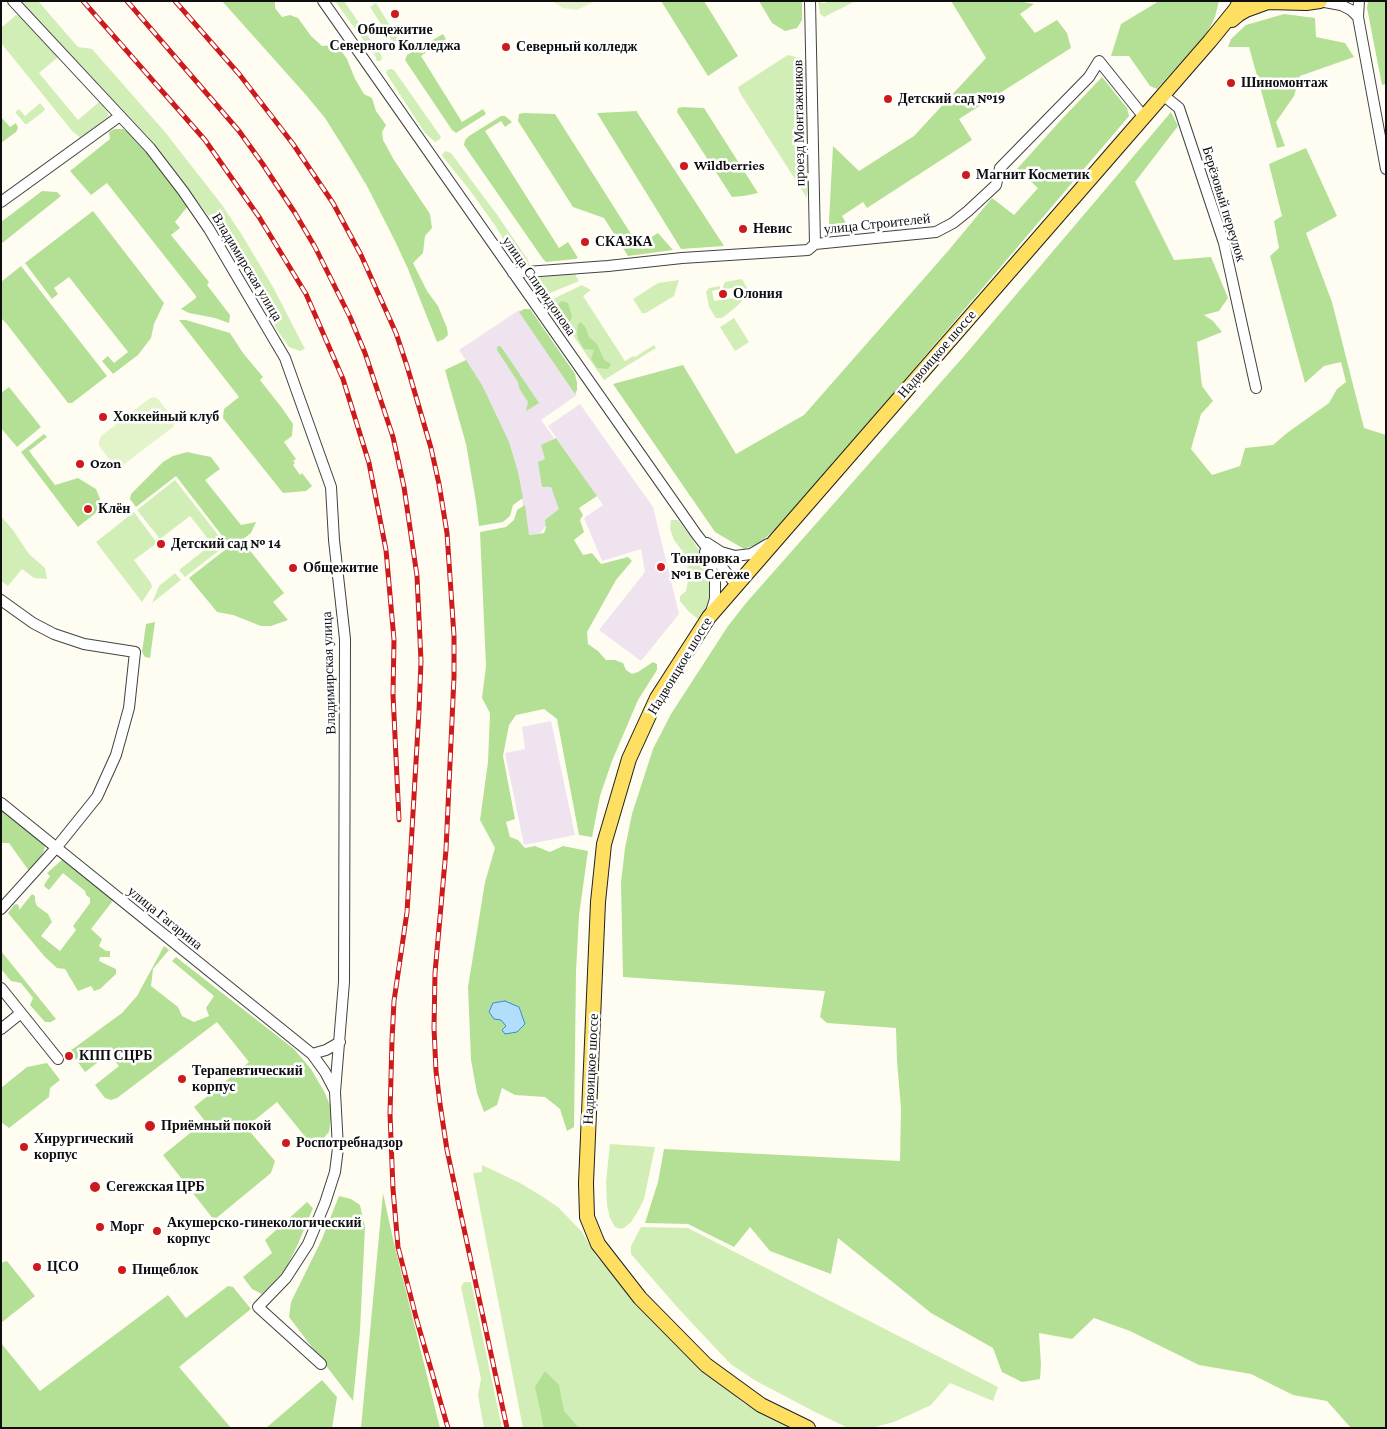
<!DOCTYPE html>
<html>
<head>
<meta charset="utf-8">
<style>
	body { margin:0 }
	#map { position:relative; width:1387px; height:1429px; overflow:hidden; background:#fffdf2; font-family:"Crimson Pro",serif }
	canvas { display:block }
	.frame { position:absolute; inset:0; border:2px solid #0f0f0f; pointer-events:none }
</style>
</head>
<body>
<div id="map">
<canvas width="1387" height="1429"></canvas>
<div class="frame"></div>
</div>
<script>
const ctx = document.querySelector('canvas').getContext('2d');
ctx.lineJoin = 'round';
function paint(path, color) {
  ctx.fillStyle = color;
  ctx.fill(path, 'evenodd');
}
function toPath(rows) {
  const path = new Path2D();
  for (const r of rows) {
    path.moveTo(r[0], r[1]);
    for (let i = 2; i < r.length; i += 2) path.lineTo(r[i], r[i + 1]);
  }
  return path;
}
function trace(path, color, width, dash) {
  ctx.strokeStyle = color;
  ctx.lineWidth = width;
  ctx.lineCap = dash ? 'butt' : 'round';
  ctx.setLineDash(dash || []);
  ctx.stroke(path);
}
function write(font, color, halo, rows, align = 'center') {
  ctx.font = font + ' "Crimson Pro",serif';
  ctx.lineWidth = 5;
  ctx.setLineDash([]);
  ctx.textBaseline = 'middle';
  ctx.strokeStyle = halo;
  ctx.fillStyle = color;
  for (const [text, x, y, turn = 0] of rows) {
    ctx.save();
    ctx.translate(x, y);
    ctx.rotate((+turn || 0) * Math.PI / 180);
    ctx.textAlign = isNaN(turn) ? turn : align;
    if (halo) ctx.strokeText(text, 0, 0);
    ctx.fillText(text, 0, 0);
    ctx.restore();
  }
}
const industrial = toPath([
	[519,310,577,395,541,420,554,438,543,446,560,509,540,533,528,535,517,472,482,385,459,350],
	[580,404,653,507,679,614,641,661,599,630,645,572,641,549,602,561,584,518,603,505,548,426],
	[551,721,575,835,524,845,505,753,525,749,522,727]
]);
const green = toPath([
	[21,1,38,1,78,47,92,49,165,132,222,205,242,235,273,287,305,349,300,351,289,347,277,330,227,242,211,219,148,137],
	[335,1,344,1,381,55,382,59,380,61,377,61,374,53,369,48],
	[818,1,822,3,826,3,827,1,856,1,824,17,820,14],
	[376,3,399,40,394,44,370,7],
	[16,15,20,16,58,57,39,73,78,120,99,102,106,110,109,116,81,138,73,132,1,43,1,28],
	[788,55,800,58,807,63,810,160,807,198,740,93,738,87],
	[391,69,394,70,441,137,440,139,435,142,425,133,386,73,387,70],
	[40,103,45,109,44,111,27,124,25,124,15,112,19,109,25,116],
	[445,151,451,153,498,216,528,260,529,265,523,264,519,261,512,253,494,224,469,189,443,157,442,155],
	[575,274,579,281,545,295,537,286,535,280,541,277],
	[742,279,747,288,745,298,735,308,722,318,716,318,709,307,706,292,709,288,720,286,720,289,712,291,714,301,734,298,732,288,723,289,723,286,725,282],
	[679,280,674,296,646,313,642,313,633,299,658,283],
	[582,285,591,290,583,296,625,361,633,356,635,357,654,345,656,348,604,380,549,301],
	[734,318,749,342,735,351,720,327],
	[175,480,226,545,185,577,179,570,212,544,190,516,160,539,137,510],
	[134,512,157,543,134,560,151,583,152,587,142,602,96,542],
	[1,516,13,530,29,554,45,568,47,579,34,578,22,569,8,586,1,581],
	[671,520,678,520,689,534,703,557,710,575,711,590,709,605,703,616,698,619,689,612,680,601,680,596,686,591,688,581,687,557,674,540,670,529],
	[175,573,181,580,152,603,159,586],
	[610,1144,655,1147,644,1199,637,1213,631,1222,624,1228,620,1229,615,1227,610,1218,607,1205,606,1182],
	[482,1165,520,1183,540,1195,558,1207,582,1232,596,1256,691,1358,705,1369,717,1382,745,1404,789,1428,523,1428,473,1173,482,1172],
	[641,1227,688,1228,998,1387,993,1401,950,1383,931,1405,894,1422,871,1428,848,1428,817,1413,756,1381,732,1365,721,1354,677,1307,631,1254,631,1246],
	[464,1282,471,1282,502,1428,484,1428,478,1395,481,1379,461,1287]
]);
const forest = toPath([
	[222,1,275,1,275,8,282,17,290,15,298,18,311,36,322,46,337,45,347,59,355,79,364,94,372,98,376,111,386,125,382,132,383,140,394,160,430,214,432,228,425,236,423,253,413,263,427,291,438,306,447,328,448,335,444,339,437,342,408,269,395,241,367,186,347,153,325,118,306,95],
	[661,1,704,1,738,56,708,76],
	[759,1,802,1,802,20,797,28,785,31,772,23],
	[951,1,1018,1,1034,4,1020,14,1035,33,1057,20,1067,33,1071,48,959,119,972,140,867,208,863,202,842,216,850,230,841,234,835,235,830,231,829,221,833,146,859,171,914,136,986,58],
	[1159,1,1219,1,1215,17,1207,33,1157,89,1150,86,1129,56,1111,56,1121,24],
	[1368,1,1386,1,1386,84,1382,85,1367,8],
	[1284,14,1315,18,1316,37,1345,43,1354,57,1300,76,1294,96,1276,122,1285,146,1277,148,1249,47,1228,47,1231,39,1246,25],
	[443,34,446,39,421,56,462,122,483,109,486,114,456,133,452,130,405,60,407,55],
	[1102,77,1127,108,1129,116,781,525,758,544,744,549,715,532,613,384,683,365,736,454,804,415,948,251,992,198,1014,215,1038,188,1017,169,1060,121],
	[683,107,704,108,758,193,744,196,732,197,677,112,678,108],
	[637,111,637,112,724,246,681,249,597,113],
	[1171,112,1178,126,1135,182,1174,260,1211,257,1228,298,1219,311,1204,315,1213,321,1222,332,1197,342,1202,386,1213,401,1201,414,1191,449,1212,475,1240,466,1245,448,1273,445,1287,433,1329,403,1337,389,1346,382,1341,362,1324,366,1305,383,1270,256,1279,248,1274,221,1282,216,1269,164,1306,148,1337,216,1306,233,1332,302,1364,428,1386,435,1386,1428,1351,1428,1327,1401,1293,1395,1251,1374,1199,1365,1130,1331,1094,1318,1072,1339,1039,1333,1041,1365,1040,1379,1022,1382,1002,1372,993,1348,931,1313,838,1238,831,1274,770,1251,750,1227,734,1247,688,1224,645,1223,658,1182,664,1149,900,1161,901,1109,897,1061,896,1028,827,1023,820,1017,825,991,623,977,621,882,625,848,632,814,653,749,671,714,728,626,746,603,964,356],
	[524,113,555,114,638,245,658,233,673,250,628,256,604,218,573,207,518,121,519,114],
	[501,116,505,116,512,122,505,127,501,121,485,131,559,248,568,242,578,258,575,259,546,262,543,259,464,145,465,140,469,136],
	[1,117,10,127,16,123,18,128,16,132,1,143],
	[114,129,123,129,130,133,154,161,188,206,175,222,180,228,171,235,209,282,207,285,230,315,229,323,215,318,189,313,181,309,196,298,196,296,107,183,91,195,70,171,110,139,109,132],
	[42,191,57,192,61,196,1,244,1,222],
	[93,211,164,303,154,324,151,338,138,355,113,374,102,361,108,356,114,363,128,352,69,277,54,288,58,294,52,299,25,263],
	[21,266,107,376,72,403,68,403,6,323,1,318,1,282],
	[562,301,568,303,572,317,570,322,566,321,560,312,558,304],
	[524,309,530,309,575,374,577,383,577,390,575,394,519,312],
	[179,320,186,320,230,333,243,353,263,377,260,380,282,408,293,424,292,436,284,442,296,459,293,461,295,463,293,465,300,475,302,473,312,486,306,491,283,493,223,418,224,409,239,397],
	[581,322,586,328,589,337,597,344,604,360,611,364,608,369,597,368,591,359,594,350,584,349,578,339,577,332,578,324],
	[500,346,502,348,539,403,526,411,528,402,519,388,518,382,497,350,497,347],
	[466,360,482,385,509,442,518,472,523,498,513,505,510,516,503,522,479,526,476,502,466,444,445,370],
	[9,387,41,427,17,447,1,428,1,393],
	[44,434,47,437,29,451,55,485,78,478,96,489,100,499,101,506,97,512,78,527,21,452],
	[556,438,597,496,579,508,583,515,580,520,584,532,574,540,583,555,592,553,601,564,628,557,632,561,616,580,587,632,588,644,598,651,606,660,615,660,623,663,626,670,632,674,638,672,653,662,657,664,657,670,638,700,612,761,600,796,592,837,579,835,557,719,544,709,516,715,509,725,503,756,515,819,506,822,510,837,518,840,525,848,535,846,550,852,563,846,588,851,579,915,576,972,574,1127,567,1131,560,1109,545,1097,515,1095,502,1088,497,1105,484,1112,477,1093,471,1060,468,987,485,882,495,848,480,820,488,762,490,713,482,698,486,666,480,532,506,527,514,520,517,510,525,505,529,535,544,533,546,528,545,520,559,509,551,487,542,487,538,462,545,459,541,445],
	[187,452,211,457,220,469,205,480,241,525,256,522,251,533,242,540,243,542,284,593,273,602,288,620,271,626,261,626,233,615,217,612,189,578,230,546,176,476,136,507,130,499,131,494,163,462,173,456],
	[155,622,150,658,145,657,142,652,146,624],
	[1,807,42,841,45,846,44,851,40,858,29,871,9,843,1,843],
	[63,859,115,898,91,929,102,939,99,946,106,951,110,951,110,957,100,957,99,961,116,969,116,974,100,989,94,991,91,986,78,991,65,969,57,968,45,957,8,913,14,905,17,904,19,906,19,910,32,894,35,896,35,901,37,906,48,914,52,922,41,936,60,951,76,930,73,926,90,903,90,898,86,895,85,891,63,873,49,890,45,887,44,885,50,876,47,873],
	[164,946,169,950,153,969,151,986,178,1007,182,1016,194,1022,209,1016,206,1008,214,996,172,961,176,957,294,1049,311,1069,325,1093,332,1111,329,1132,322,1140,307,1139,277,1102,246,1127,275,1161,271,1173,214,1220,163,1155,205,1121,194,1107,249,1062,217,1022,133,1086,117,1098,111,1100,105,1098,95,1085,119,1066,109,1054,85,1072,70,1051,122,1013,137,996],
	[1,951,56,1019,51,1022,45,1022,30,1005,33,998,21,983,11,981,1,969],
	[47,1063,60,1080,50,1088,49,1097,9,1128,1,1122,1,1088,27,1067],
	[383,1193,393,1239,440,1428,361,1428],
	[339,1196,351,1199,360,1205,365,1227,360,1331,353,1401,289,1317,291,1302,322,1239],
	[307,1202,313,1208,298,1244,285,1270,262,1294,252,1289,243,1277,272,1253,265,1240],
	[7,1261,35,1296,1,1323,1,1263],
	[228,1286,233,1287,251,1309,179,1367,231,1428,1,1428,1,1343,40,1391,168,1295,186,1318],
	[545,1371,559,1385,564,1411,579,1428,544,1428,535,1387],
	[322,1380,337,1397,332,1428,266,1428]
]);
const pitch = toPath([
	[552,1,596,1,577,10,563,8],
	[154,397,158,399,173,418,175,422,173,427,122,466,113,464,99,446,99,441,101,436,150,398]
]);
const water = toPath([
	[505,1001,519,1007,525,1024,517,1032,505,1034,502,1030,506,1026,501,1020,494,1019,489,1012,493,1003,505,1001]
]);
const minor = toPath([
	[13,1,150,148,183,191,209,229,285,358,331,487,334,540,345,639,344,982,335,1092,338,1148,335,1172,325,1203,308,1244,286,1278,258,1307,321,1364],
	[323,1,697,535,736,585],
	[810,1,815,244],
	[1319,1,1341,5,1351,10,1358,17],
	[1359,1,1358,17,1386,169],
	[1163,95,1179,108,1224,243,1256,388],
	[1,202,120,116],
	[513,273,608,266,682,258,808,250,815,244,936,232,953,223,968,211,996,185,1000,168,1089,77,1099,61,1144,117],
	[707,543,721,552,735,556,751,554,768,544],
	[705,552,715,579,715,599,711,612],
	[1,600,33,623,54,634,84,644,135,652,129,708,116,755,97,797,56,848,1,909],
	[1,803,312,1054,325,1072,335,1091],
	[1,988,58,1059],
	[1,1029,21,1013],
	[312,1054,326,1050,340,1042]
]);
const major = toPath([
	[1232,20,1239,14,1246,10,1268,2,1306,3,1320,1],
	[808,1428,761,1405,706,1365,640,1298,598,1244,587,1217,586,1183,598,902,604,844,629,759,657,698,709,617,1210,41,1236,9,1240,1]
]);
const rail = toPath([
	[83,1,205,140,259,217,306,294,343,379,369,463,386,550,394,640,393,694,399,820],
	[127,1,239,131,262,163,295,213,315,247,350,317,365,353,393,437,404,487,417,576,421,661,419,711,409,881,407,912,394,1001,392,1040,390,1114,393,1189,398,1247,417,1321,448,1428],
	[175,1,239,74,293,144,333,203,361,255,396,333,407,366,431,448,439,484,447,533,454,636,454,677,446,850,435,973,434,1028,436,1071,440,1104,447,1150,507,1428]
]);
const markers = [
	[395,14,5,"#cd1a1c"],
	[506,47,5,"#cd1a1c"],
	[1231,83,5,"#cd1a1c"],
	[888,99,5,"#cd1a1c"],
	[684,166,5,"#cd1a1c"],
	[966,175,5,"#cd1a1c"],
	[743,229,5,"#cd1a1c"],
	[585,242,5,"#cd1a1c"],
	[723,294,5,"#cd1a1c"],
	[103,417,5,"#cd1a1c"],
	[80,464,5,"#cd1a1c"],
	[88,509,5,"#cd1a1c"],
	[161,544,5,"#cd1a1c"],
	[661,567,5,"#cd1a1c"],
	[293,568,5,"#cd1a1c"],
	[69,1056,5,"#cd1a1c"],
	[182,1079,5,"#cd1a1c"],
	[150,1126,6,"#cd1a1c"],
	[286,1143,5,"#cd1a1c"],
	[24,1147,5,"#cd1a1c"],
	[95,1187,6,"#cd1a1c"],
	[100,1227,5,"#cd1a1c"],
	[157,1231,5,"#cd1a1c"],
	[37,1267,5,"#cd1a1c"],
	[122,1270,5,"#cd1a1c"]
];
const poiNames = [
	["Общежитие",395,30,"center"],
	["Северного Колледжа",395,46,"center"],
	["Северный колледж",516,47],
	["Шиномонтаж",1241,83],
	["Детский сад №19",898,99],
	["Wildberries",694,166],
	["Магнит Косметик",976,175],
	["Невис",753,229],
	["СКАЗКА",595,242],
	["Олония",733,294],
	["Хоккейный клуб",113,417],
	["Ozon",90,464],
	["Клён",98,509],
	["Детский сад № 14",171,544],
	["Тонировка",671,559],
	["№1 в Сегеже",671,575],
	["Общежитие",303,568],
	["КПП СЦРБ",79,1056],
	["Терапевтический",192,1071],
	["корпус",192,1087],
	["Приёмный покой",161,1126],
	["Хирургический",34,1139],
	["корпус",34,1155],
	["Роспотребнадзор",296,1143],
	["Сегежская ЦРБ",106,1187],
	["Акушерско-гинекологический",167,1223],
	["корпус",167,1239],
	["Морг",110,1227],
	["ЦСО",47,1267],
	["Пищеблок",132,1270]
];
const streetNames = [
	["проезд Монтажников",799,123,-91],
	["Берёзовый переулок",1224,204,73],
	["улица Строителей",877,224,-6],
	["Владимирская улица",247,267,59],
	["улица Спиридонова",539,286,55],
	["Надвоицкое шоссе",937,354,-49],
	["Надвоицкое шоссе",680,666,-59],
	["Владимирская улица",329,673,-92],
	["улица Гагарина",165,918,39],
	["Надвоицкое шоссе",591,1069,-87]
];
paint(industrial, '#eee3ef');
paint(green, '#d2eeb7');
paint(forest, '#b4e095');
paint(pitch, '#e4f4ca');
paint(water, '#b2ddfb');
trace(water, '#3290d9', 1);
trace(minor, '#424242', 12);
trace(major, '#202020', 16);
trace(minor, '#fff', 10);
trace(major, '#ffdf62', 14);
trace(rail, '#cd1a1c', 5);
trace(rail, '#fff', 3, [9]);
for (const [x, y, r, color] of markers) {
  const dot = new Path2D();
  dot.arc(x, y, r, 0, 2 * Math.PI);
  ctx.fillStyle = color;
  ctx.fill(dot);
  trace(dot, '#fff', 2);
}
write('bold 14px', '#0f0f0f', '#fff', poiNames, 'left');
write('14px', '#0f0f0f', '#fff', streetNames);
</script>
</body>
</html>
